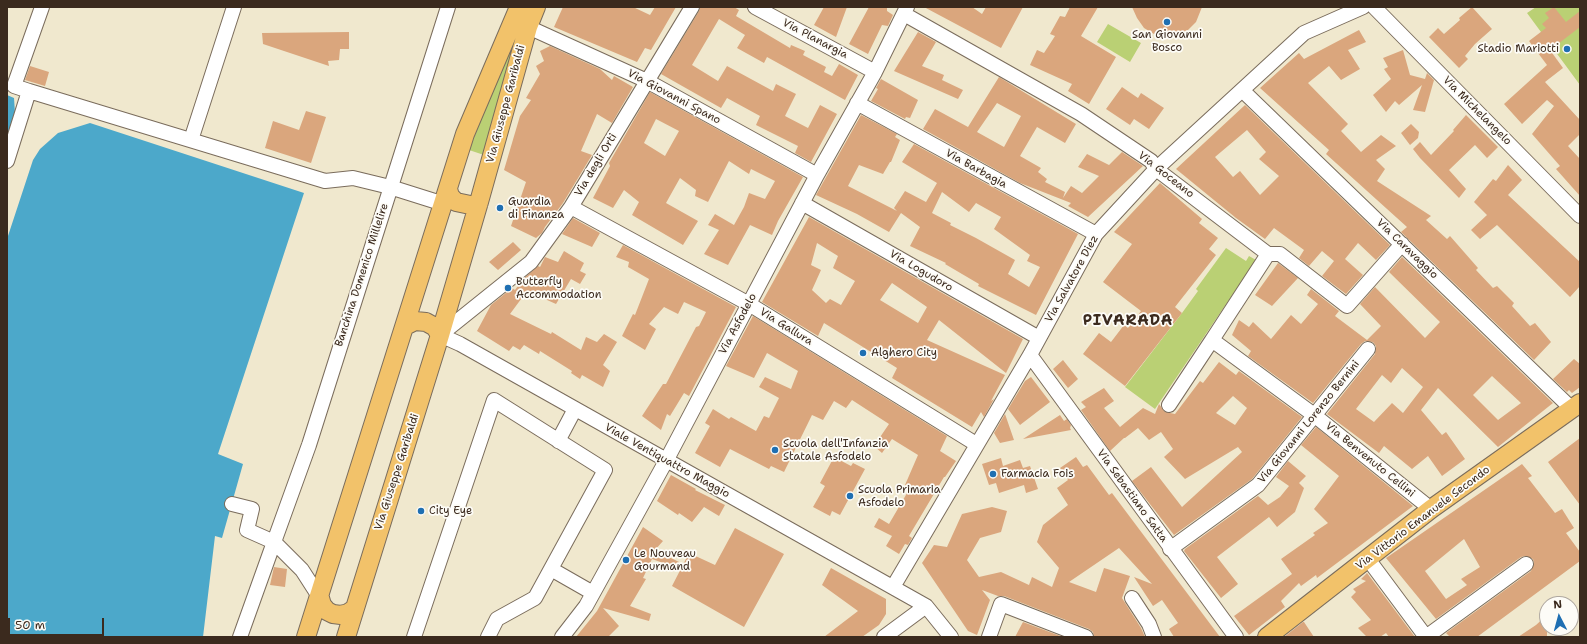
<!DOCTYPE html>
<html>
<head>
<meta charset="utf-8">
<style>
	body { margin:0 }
	#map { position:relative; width:1587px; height:644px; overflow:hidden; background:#f0e8ce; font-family:"Shantell Sans",sans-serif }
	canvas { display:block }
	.frame { position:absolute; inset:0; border:8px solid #3b2a1e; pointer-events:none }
	.north { position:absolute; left:1539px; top:596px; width:40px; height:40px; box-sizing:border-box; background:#fdfcf7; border:1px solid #afa8a0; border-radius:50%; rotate:354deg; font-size:11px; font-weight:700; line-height:16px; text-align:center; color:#3b2a1e }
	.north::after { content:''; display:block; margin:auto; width:14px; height:18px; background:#1f6fb2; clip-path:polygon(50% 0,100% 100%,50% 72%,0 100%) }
	.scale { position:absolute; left:8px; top:618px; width:96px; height:18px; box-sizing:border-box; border:2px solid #3b2a1e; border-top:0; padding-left:5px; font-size:12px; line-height:14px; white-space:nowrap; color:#3b2a1e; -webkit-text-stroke:3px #fdfcf7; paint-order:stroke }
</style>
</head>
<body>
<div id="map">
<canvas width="1587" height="644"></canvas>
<div class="frame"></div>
<div class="north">N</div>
<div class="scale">50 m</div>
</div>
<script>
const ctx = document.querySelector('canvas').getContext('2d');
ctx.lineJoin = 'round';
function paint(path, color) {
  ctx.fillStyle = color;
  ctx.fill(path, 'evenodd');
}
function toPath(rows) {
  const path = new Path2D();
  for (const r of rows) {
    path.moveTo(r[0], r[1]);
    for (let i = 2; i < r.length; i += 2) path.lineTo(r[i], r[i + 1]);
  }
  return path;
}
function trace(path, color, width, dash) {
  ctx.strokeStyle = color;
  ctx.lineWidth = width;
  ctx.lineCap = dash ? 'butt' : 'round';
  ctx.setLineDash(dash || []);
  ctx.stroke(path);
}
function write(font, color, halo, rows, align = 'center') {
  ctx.font = font + ' "Shantell Sans",sans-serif';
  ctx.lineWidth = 3.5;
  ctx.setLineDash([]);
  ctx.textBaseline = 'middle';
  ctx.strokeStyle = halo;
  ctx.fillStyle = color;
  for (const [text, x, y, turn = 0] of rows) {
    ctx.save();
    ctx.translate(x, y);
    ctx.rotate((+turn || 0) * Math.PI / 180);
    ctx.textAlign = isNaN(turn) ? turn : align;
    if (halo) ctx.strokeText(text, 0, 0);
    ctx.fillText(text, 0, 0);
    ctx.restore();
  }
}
const green = toPath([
	[1536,7,1580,7,1580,85,1527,13],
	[1108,24,1141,43,1130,62,1097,42],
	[508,52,513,53,487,156,469,150],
	[1226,248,1246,261,1249,256,1256,260,1155,409,1125,387,1182,313,1198,291,1196,289]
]);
const water = toPath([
	[7,95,14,98,15,113,7,137],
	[90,123,304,193,218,454,243,464,222,538,215,536,203,637,7,637,7,239,33,160,40,149,58,133]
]);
const building = toPath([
	[563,7,633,7,650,15,655,7,676,7,651,50,645,48,637,62,554,27],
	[700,7,734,7,739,10,736,16,790,48,791,45,805,51,803,55,826,67,824,72,832,76,839,64,858,75,845,100,767,57,764,63,737,48,745,35,719,19,692,65,718,81,727,66,773,91,776,84,796,94,785,116,808,128,820,105,837,114,811,162,795,153,798,146,756,125,760,116,727,98,721,108,661,74,699,11],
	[824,7,847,7,836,37,814,25],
	[869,7,887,7,887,11,893,15,888,26,882,25,868,54,849,44],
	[924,7,972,7,982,14,986,7,1023,7,1001,48],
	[1070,7,1098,7,1081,36,1116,57,1089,104,1068,91,1072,84,1030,65,1037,50,1044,53,1055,36,1050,34,1060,16,1065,17],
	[1132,7,1202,7,1196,22,1188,30,1177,36,1165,37,1154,34,1144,28,1137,18],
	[1472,7,1492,29,1475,44,1465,56,1468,59,1459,68,1429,37,1438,28,1444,34,1460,20,1459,18],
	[1554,7,1566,22,1580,11,1580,27,1550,50,1563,68,1545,82,1580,120,1580,134,1568,146,1580,159,1580,196,1556,169,1560,166,1532,134,1554,106,1547,100,1522,124,1504,104,1547,65,1529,41,1546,28,1542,24,1549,18,1545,13],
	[1359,30,1366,42,1348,50,1360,69,1341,80,1329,66,1308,83,1348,124,1341,131,1361,152,1381,135,1396,146,1376,160,1385,169,1377,181,1431,216,1426,220,1447,239,1450,236,1478,268,1476,270,1493,288,1497,286,1514,303,1512,306,1530,326,1535,323,1551,342,1534,360,1401,232,1407,227,1326,154,1329,150,1260,88,1299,53,1304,59],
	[349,32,349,49,340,49,339,60,328,61,329,66,263,44,262,33],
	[918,32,936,42,922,66,944,75,942,80,963,90,958,99,894,71],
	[550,46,600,69,612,80,614,76,633,87,612,123,597,114,581,151,592,155,563,203,545,227,542,233,536,238,511,226,526,182,504,170,520,116,531,100,526,98,540,74,536,66,544,61,540,51],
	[1403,50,1410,75,1425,79,1427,73,1434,80,1425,112,1413,110,1422,85,1399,105,1395,101,1386,112,1373,95,1391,79,1384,69,1388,67,1383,58],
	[30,66,49,72,45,86,25,80],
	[999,77,1076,124,1065,143,1037,127,1020,156,1041,168,1038,172,1047,179,1045,182,1065,192,1063,198,1071,186,1082,193,1099,176,1078,167,1087,154,1109,165,1122,152,1143,166,1088,217,1068,206,1071,203,1020,183,923,129,935,109,968,127],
	[997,103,1021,116,1004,147,977,132],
	[881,79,918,100,910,118,906,117,905,119,871,101,878,89,876,88],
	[1122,87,1138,98,1141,93,1164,108,1149,129,1134,119,1130,125,1106,109],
	[650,92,803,177,778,221,772,235,750,225,728,265,704,254,719,230,708,225,715,214,734,225,744,207,749,193,765,199,775,181,751,169,749,174,729,161,708,202,695,196,696,190,680,178,666,203,698,221,683,245,632,215,639,202,624,190,613,208,593,198,610,166,609,163],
	[656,119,679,131,665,156,644,143],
	[1245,105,1390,245,1376,260,1358,243,1345,259,1363,275,1346,294,1322,276,1334,261,1322,251,1309,266,1299,258,1304,250,1274,228,1265,239,1236,218,1176,169],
	[1247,130,1266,152,1259,159,1279,176,1260,195,1240,171,1233,177,1215,157],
	[306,111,326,117,311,163,265,148,273,121,299,130],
	[861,115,897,134,895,137,900,140,891,162,890,162,883,174,859,165,848,186,897,211,894,208,905,191,926,202,937,183,902,162,914,144,1078,234,1036,315,978,286,979,284,945,264,946,263,910,246,920,227,901,213,889,232,857,214,816,195],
	[942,192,969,212,976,203,1001,217,994,229,1030,255,1027,261,1040,267,1029,287,1008,274,1015,260,976,238,950,225,951,223,932,213],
	[1466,115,1498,147,1487,158,1475,145,1449,170,1466,189,1459,198,1420,158,1413,149,1420,142,1431,155,1454,131,1453,130],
	[1411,124,1419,132,1418,138,1410,145,1401,133],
	[1508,165,1522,180,1508,195,1580,262,1580,286,1570,297,1497,225,1480,239,1471,230,1487,215,1474,202,1493,179,1496,181],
	[1160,183,1202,219,1199,223,1218,238,1209,249,1216,255,1175,307,1182,313,1125,386,1083,354,1099,333,1111,342,1124,325,1128,328,1141,311,1103,282,1132,244,1114,232],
	[809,217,1023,339,1006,373,939,320,927,340,1005,375,991,401,994,399,984,417,981,412,972,427,892,378,897,368,824,323,818,336,762,302],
	[817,243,838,256,833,268,855,281,841,305,830,299,826,303,812,290,821,270,811,265],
	[892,283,927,307,918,323,880,300],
	[573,218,600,233,592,247,562,234],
	[513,242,521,250,498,270,489,262],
	[623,245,736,307,689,396,684,393,670,416,667,414,661,430,642,416,663,384,666,384,696,327,699,326,706,312,684,302,678,314,664,307,649,324,656,329,645,350,622,336,633,314,635,315,649,279,628,267,629,262,616,257],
	[564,251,584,263,580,271,586,274,580,284,571,279,556,304,527,291,510,314,551,334,552,332,581,350,586,337,597,342,604,334,617,342,603,365,610,371,603,387,582,375,580,379,571,373,572,371,540,351,539,354,524,345,520,350,513,346,509,351,477,331,491,305,512,288,515,290,523,279,538,266,540,267,545,257,558,262],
	[1402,257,1553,403,1498,447,1438,388,1421,410,1442,435,1446,432,1465,459,1442,476,1428,456,1412,469,1384,446,1379,453,1327,414,1375,354,1376,346,1373,342,1365,341,1361,344,1313,403,1248,356,1251,351,1232,335,1239,320,1249,327,1253,322,1271,339,1291,315,1301,324,1318,304,1307,295,1311,289,1339,311,1335,316,1367,340,1381,326,1360,304,1375,287,1425,338,1440,322,1389,272],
	[1402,368,1423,387,1403,413,1392,403,1374,422,1356,409,1382,375,1391,383],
	[1492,376,1521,403,1498,420,1473,395],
	[1278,263,1298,278,1272,306,1255,295],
	[753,316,947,436,940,451,956,461,945,477,944,477,909,536,912,538,908,545,905,544,899,554,886,546,892,536,874,527,879,518,889,524,910,488,905,485,918,455,892,439,882,453,874,446,889,424,852,400,846,408,834,401,823,420,812,415,784,472,771,466,769,469,730,449,720,467,695,453,710,426,705,423,713,409,729,419,731,417,756,431,764,416,769,418,779,398,759,387,765,377,791,389,798,371,767,353,754,378,726,366],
	[1574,359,1580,364,1580,387,1572,393,1569,390,1567,392,1553,379],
	[1063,360,1078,379,1068,388,1053,369],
	[1219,362,1236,375,1239,371,1302,417,1252,479,1174,535,1132,481,1151,467,1182,507,1242,452,1238,447,1185,479,1164,457,1173,449,1161,432,1149,440,1138,428,1125,438,1124,438,1110,451,1081,410,1086,407,1081,402,1104,388,1114,401,1104,408,1120,427,1143,408,1155,414,1159,404,1165,412,1175,414,1200,381,1203,383],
	[1233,396,1247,408,1235,425,1216,413],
	[1031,377,1050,402,1020,425,1008,409,1025,381],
	[1005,414,1014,440,1000,443,994,433],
	[1060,415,1064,421,1067,419,1071,425,1070,428,1071,430,1023,439],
	[1316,427,1413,506,1317,578,1316,575,1301,586,1299,583,1281,601,1285,607,1249,635,1234,616,1292,574,1281,559,1315,535,1313,533,1328,523,1314,509,1339,476,1301,445],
	[1580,438,1580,505,1548,462],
	[834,457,851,466,853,463,865,469,840,515,832,511,830,516,813,507,825,486,820,483],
	[1076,457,1083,467,1087,465,1109,495,1112,493,1220,637,1174,637,1169,629,1178,623,1162,600,1153,606,1134,577,1152,584,1119,548,1069,582,1096,592,1104,568,1130,576,1122,598,1141,628,1145,637,1094,637,1093,632,1089,629,1004,596,998,596,982,590,990,600,977,635,968,631,922,563,934,545,947,547,962,514,992,507,1007,511,1001,532,980,538,967,560,979,577,1001,572,1029,585,1032,577,1052,587,1059,568,1037,542,1043,525,1068,505,1057,488,1068,480,1060,468],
	[1001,458,1003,466,1020,460,1023,468,1030,466,1038,489,1026,493,1024,485,999,493,996,483,989,485,982,464],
	[1288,461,1306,476,1299,483,1304,488,1295,512,1277,527,1269,517,1217,557,1238,584,1221,598,1184,551,1185,549,1258,496,1268,505,1280,497,1289,486,1276,477],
	[1522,464,1532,476,1528,478,1555,513,1562,509,1574,528,1566,533,1580,552,1580,561,1477,637,1450,637,1446,633,1531,571,1534,563,1533,559,1525,556,1521,557,1436,619,1386,558],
	[1464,539,1480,567,1461,579,1467,585,1446,599,1425,571],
	[671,475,696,489,695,490,725,505,719,516,704,507,692,522,679,513,678,515,657,501],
	[643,527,663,541,655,550,679,562,677,568,652,559,643,578,646,579,630,606,651,614,649,621,603,608,619,626,608,637,576,637,597,611],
	[735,528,784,554,744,627,672,586,689,553,715,565],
	[274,567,287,569,285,587,270,585],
	[831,568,886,599,886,614,879,625,862,637,824,637,858,611,822,585],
	[1367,573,1415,637,1389,637,1386,633,1380,637,1367,637,1358,628,1371,620,1351,597,1356,592,1353,589,1366,581,1361,579],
	[1547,615,1547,637,1518,637,1536,625],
	[1023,622,1063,637,1015,637],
	[1303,622,1304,622,1314,637,1284,637]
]);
const minor = toPath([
	[692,7,571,207,531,262,440,335,460,344,926,606,951,637],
	[755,7,875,72],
	[1374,7,1580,216],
	[904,14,1081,114,1151,161,1156,169,1268,254,1280,254,1347,306,1402,244],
	[528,27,647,81,817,175],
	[1242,90,1572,409],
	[29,91,325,181,353,178,390,187,444,204],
	[857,103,1096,234],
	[191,140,234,7],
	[7,161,29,91,14,86,42,7],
	[802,203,1039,338],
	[571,207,749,304,976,444],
	[1268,254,1212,340,1314,415,1431,509],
	[1030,355,1236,637],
	[1169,405,1212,340],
	[558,441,575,409],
	[232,504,252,509,247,530,274,542,240,637],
	[1170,549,1258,485,1368,349],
	[1368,559,1426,637],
	[551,569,593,593],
	[893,587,1030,355,1096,234,1156,169,1304,33,1363,7],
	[320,598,302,570,274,542,309,445,448,7],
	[1132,598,1149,624,1154,637],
	[414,637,494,400,605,470,535,598,497,619,488,637],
	[562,637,586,606,666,461,817,175,875,72,907,7],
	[884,637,926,606],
	[989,637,1001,604,1086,637],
	[1426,637,1526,564]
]);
const major = toPath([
	[448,189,450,196,456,202,475,206,479,202],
	[405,326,415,321,426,322,435,327,440,335],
	[320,598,322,605,327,611,333,614,341,615,348,613,354,609],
	[306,637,465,134,519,7],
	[346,637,440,335,479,202,528,27,536,7],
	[1267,637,1431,509,1580,403]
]);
const markers = [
	[1167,22,4,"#1f6fb2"],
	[1567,49,4,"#1f6fb2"],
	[500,208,4,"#1f6fb2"],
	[508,288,4,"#1f6fb2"],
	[863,353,4,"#1f6fb2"],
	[775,450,4,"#1f6fb2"],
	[993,474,4,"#1f6fb2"],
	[850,496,4,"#1f6fb2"],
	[421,511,4,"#1f6fb2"],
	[626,560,4,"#1f6fb2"]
];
const poiNames = [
	["San Giovanni",1167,35,"center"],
	["Bosco",1167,48,"center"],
	["Stadio Mariotti",1559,49,"right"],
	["Guardia",508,202],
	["di Finanza",508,215],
	["Butterfly",516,282],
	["Accommodation",516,295],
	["Alghero City",871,353],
	["Scuola dell'Infanzia",783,444],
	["Statale Asfodelo",783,457],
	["Farmacia Fois",1001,474],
	["Scuola Primaria",858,490],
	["Asfodelo",858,503],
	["City Eye",429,511],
	["Le Nouveau",634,554],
	["Gourmand",634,567]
];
const streetNames = [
	["Via Planargia",815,39,28],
	["Via Giovanni Spano",674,97,28],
	["Via Giuseppe Garibaldi",506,104,-75],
	["Via Michelangelo",1477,111,45],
	["Via degli Orti",596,165,-59],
	["Via Barbagia",976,169,29],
	["Via Goceano",1166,175,38],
	["Via Caravaggio",1407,249,44],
	["Via Logudoro",921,271,30],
	["Banchina Domenico Millelire",362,275,-72],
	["Via Salvatore Diez",1072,279,-61],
	["Via Asfodelo",738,324,-62],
	["Via Gallura",786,327,32],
	["Via Giovanni Lorenzo Bernini",1309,422,-51],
	["Via Benvenuto Cellini",1370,460,39],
	["Viale Ventiquattro Maggio",667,461,29],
	["Via Giuseppe Garibaldi",397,472,-72],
	["Via Sebastiano Satta",1132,496,54],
	["Via Vittorio Emanuele Secondo",1423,518,-37]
];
const districtNames = [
	["PIVARADA",1128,321]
];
paint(green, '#bad074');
paint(water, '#4ca8ca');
paint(building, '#daa67d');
trace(minor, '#7a6c5c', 16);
trace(major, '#7a6c5c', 20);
trace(minor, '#fff', 14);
trace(major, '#f2c26a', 18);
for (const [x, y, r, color] of markers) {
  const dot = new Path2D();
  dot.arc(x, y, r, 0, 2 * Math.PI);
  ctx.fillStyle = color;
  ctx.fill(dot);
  trace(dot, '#fdfcf7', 1.5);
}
write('11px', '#3b2a1e', '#fdfcf7', poiNames, 'left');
write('11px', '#3b2a1e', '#fdfcf7', streetNames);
ctx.letterSpacing = '1px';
write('bold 15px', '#3b2a1e', '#fdfcf7', districtNames);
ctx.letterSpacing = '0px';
</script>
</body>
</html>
